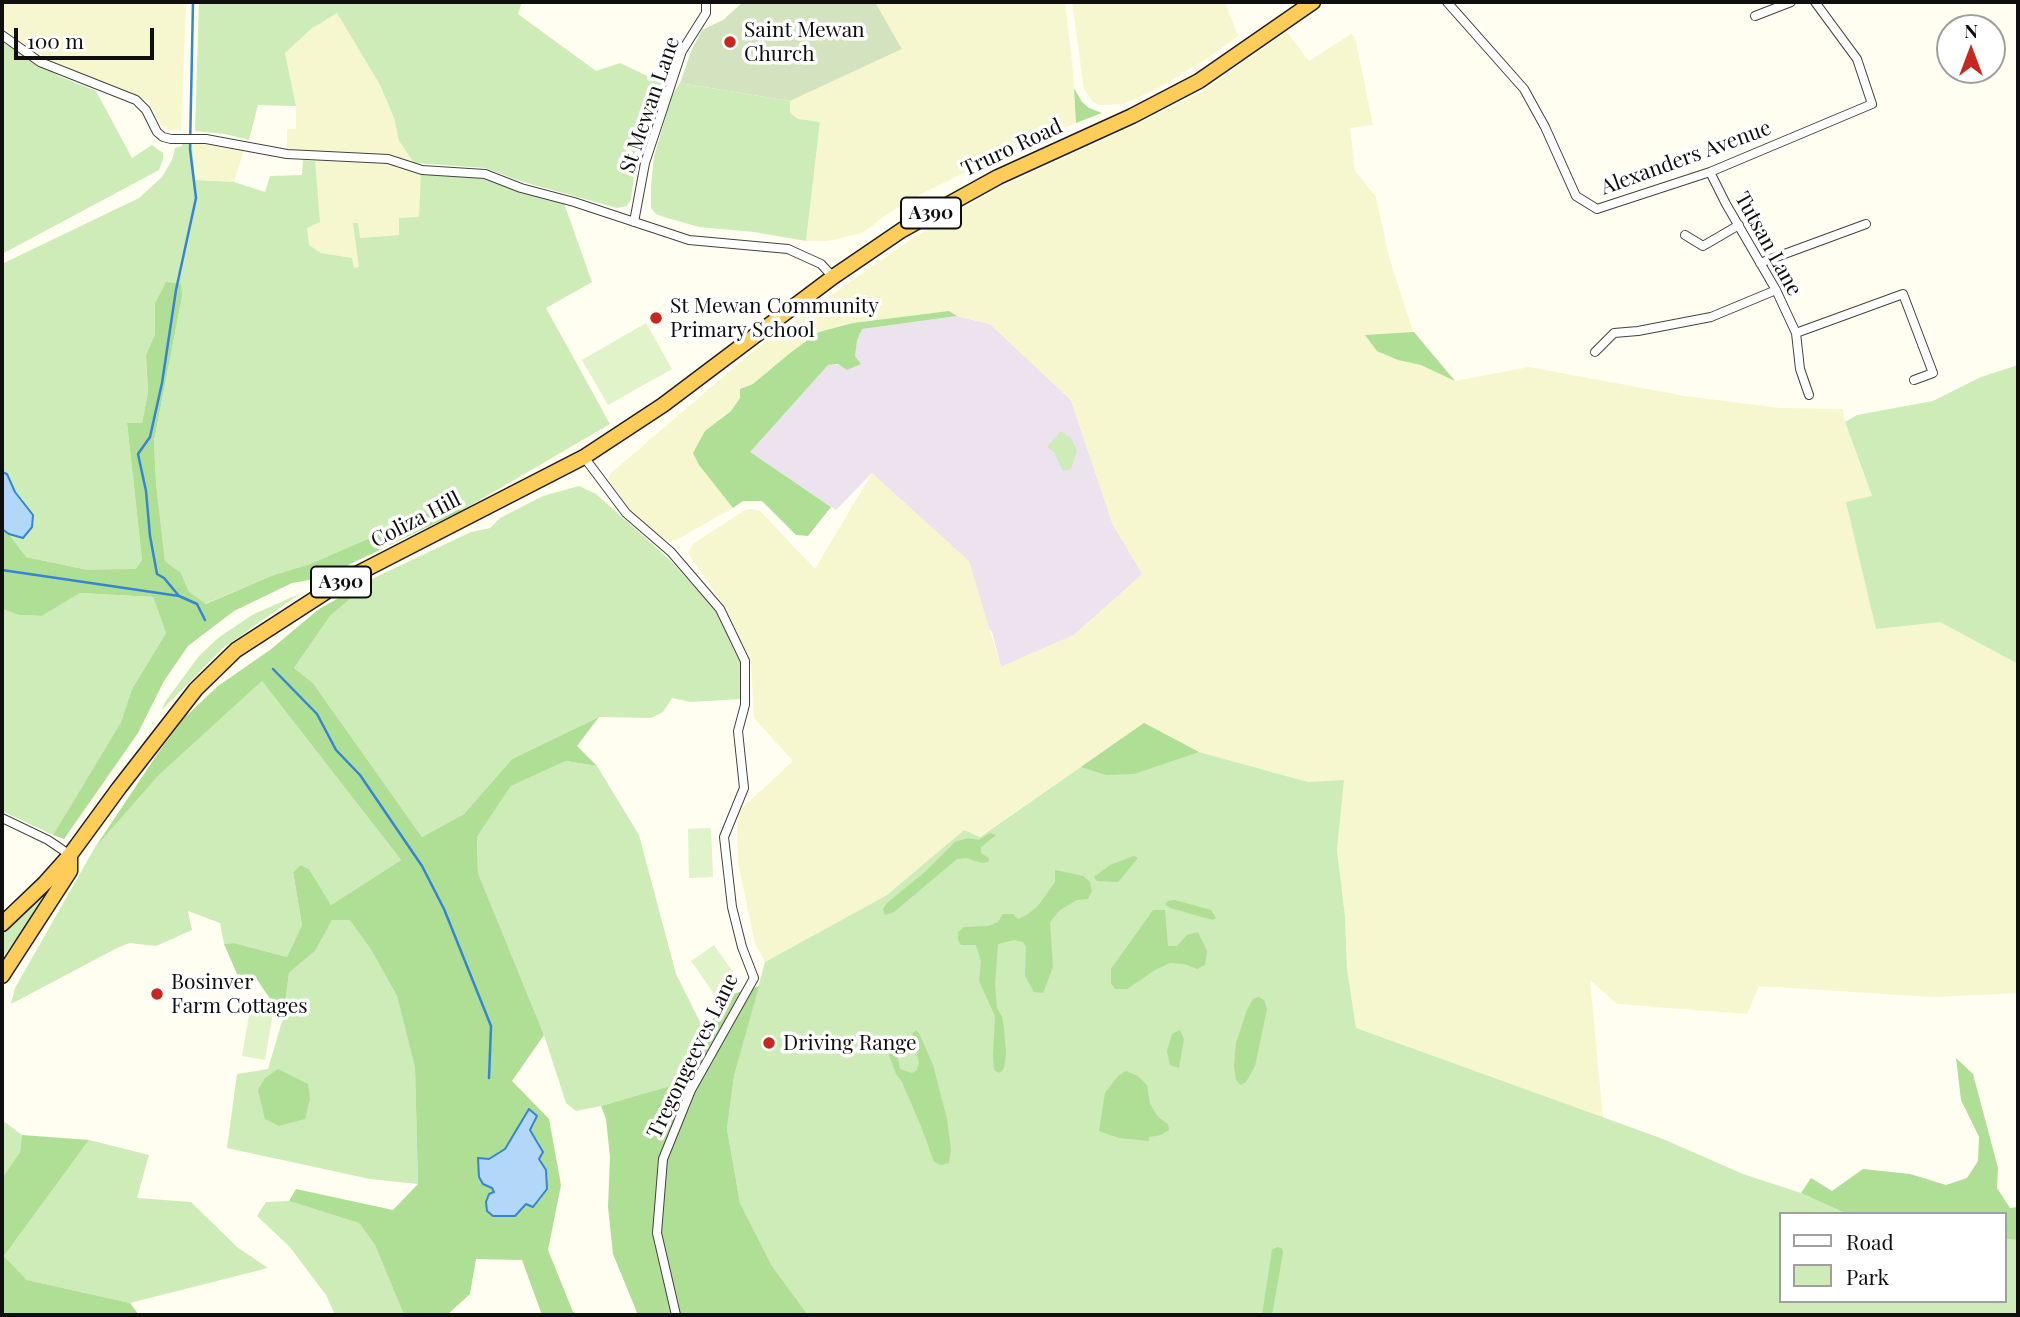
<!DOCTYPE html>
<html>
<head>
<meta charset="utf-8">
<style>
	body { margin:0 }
	#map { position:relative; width:2020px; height:1317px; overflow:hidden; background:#fffef0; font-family:"Playfair Display",serif }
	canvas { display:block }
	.frame { position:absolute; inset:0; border:4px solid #0f0f0f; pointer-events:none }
	.legend { position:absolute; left:1779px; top:1212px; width:228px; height:91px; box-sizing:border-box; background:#fff; border:2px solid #9f9f9f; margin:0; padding:9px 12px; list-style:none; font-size:21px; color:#0f0f0f }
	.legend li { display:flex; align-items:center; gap:14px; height:35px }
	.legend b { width:35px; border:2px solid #9f9f9f }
	.north { position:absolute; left:1936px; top:14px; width:70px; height:70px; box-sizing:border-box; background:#fff; border:2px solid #9f9f9f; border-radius:50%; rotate:0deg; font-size:19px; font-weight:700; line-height:28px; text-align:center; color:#0f0f0f }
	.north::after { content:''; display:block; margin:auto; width:24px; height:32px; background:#c7271e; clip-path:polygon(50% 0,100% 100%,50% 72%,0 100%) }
	.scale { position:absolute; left:14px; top:28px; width:140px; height:32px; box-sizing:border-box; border:4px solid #0f0f0f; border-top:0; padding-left:9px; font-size:21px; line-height:24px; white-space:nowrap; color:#0f0f0f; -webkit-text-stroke:5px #fff; paint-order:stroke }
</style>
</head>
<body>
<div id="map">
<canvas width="2020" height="1317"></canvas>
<div class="frame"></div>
<ul class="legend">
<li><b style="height:9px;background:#fff"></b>Road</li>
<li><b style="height:19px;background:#cdecb7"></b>Park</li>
</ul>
<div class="north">N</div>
<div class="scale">100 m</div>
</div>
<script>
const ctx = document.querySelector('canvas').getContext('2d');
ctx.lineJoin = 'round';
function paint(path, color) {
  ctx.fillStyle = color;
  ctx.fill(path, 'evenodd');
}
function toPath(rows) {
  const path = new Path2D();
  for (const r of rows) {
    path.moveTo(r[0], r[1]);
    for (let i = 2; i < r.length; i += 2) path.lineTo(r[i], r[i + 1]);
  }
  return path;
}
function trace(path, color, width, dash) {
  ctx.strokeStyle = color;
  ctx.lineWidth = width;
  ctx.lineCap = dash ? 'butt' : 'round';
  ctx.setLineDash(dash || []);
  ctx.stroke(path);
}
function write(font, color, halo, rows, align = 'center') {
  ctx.font = font + ' "Playfair Display",serif';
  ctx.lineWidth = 7;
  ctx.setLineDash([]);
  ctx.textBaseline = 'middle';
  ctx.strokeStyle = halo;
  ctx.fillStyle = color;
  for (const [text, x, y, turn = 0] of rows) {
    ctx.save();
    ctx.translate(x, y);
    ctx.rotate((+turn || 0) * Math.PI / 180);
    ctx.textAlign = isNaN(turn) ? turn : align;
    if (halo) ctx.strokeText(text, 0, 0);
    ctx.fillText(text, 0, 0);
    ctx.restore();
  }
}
const industrial = toPath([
	[957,316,990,324,1071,400,1113,525,1143,574,1074,635,1001,667,992,632,872,473,836,510,749,452,828,365,861,364,855,356,857,341,862,329]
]);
const farmland = toPath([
	[2,2,186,2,181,132,179,129,169,130,159,123,149,101,76,74,49,60,18,40,2,27],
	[875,2,1065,2,1073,71,1076,123,972,169,923,193,886,215,862,233,828,241,806,241,820,123,798,119,790,113,790,101,902,49],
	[1072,2,1225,2,1238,36,1208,58,1153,91,1123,104,1099,105,1092,101,1084,89],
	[337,13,380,85,394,118,399,141,414,163,422,170,419,217,399,235,360,238,359,268,354,268,352,258,321,253,309,245,306,227,320,222,314,156,287,154,287,129,296,129,296,106,285,53,311,29],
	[1287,32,1309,61,1351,34,1355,37,1373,125,1350,128,1355,171,1376,197,1389,257,1413,332,1455,381,1529,367,1685,396,1780,408,1843,409,1845,423,1872,497,1846,502,1940,622,2018,664,2018,993,1933,997,1759,986,1747,1014,1617,1004,1590,980,1603,1118,1356,1028,1347,969,1345,916,1337,850,1344,780,1308,782,1199,752,1144,723,979,837,964,830,887,895,765,962,755,943,738,863,737,828,740,810,793,761,754,718,751,662,725,607,688,553,693,544,745,510,752,509,760,511,815,569,872,473,969,561,1001,667,1074,635,1142,574,1113,525,1071,400,990,324,957,316,949,311,853,323,819,332,790,353,753,384,740,389,740,398,731,411,720,418,699,465,733,508,676,540,667,540,659,535,642,521,626,505,608,479,611,473,758,347,910,240,998,188,1140,123,1201,92],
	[192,143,244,150,234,182,195,180]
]);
const green = toPath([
	[199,2,522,2,518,14,596,71,620,63,662,83,636,162,631,199,627,206,617,208,520,181,485,168,414,163,399,141,394,118,380,85,337,13,311,29,285,53,296,106,258,105,249,140,225,134,195,131],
	[2,42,59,76,96,91,132,158,152,145,163,153,163,159,159,170,2,254],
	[680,83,790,101,790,113,798,119,820,122,806,241,754,232,699,227,664,217,656,214,651,208,651,186,654,157,672,95],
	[182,141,192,143,195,180,234,182,265,192,270,176,302,175,303,160,315,161,320,222,307,228,309,245,321,253,352,258,354,268,359,267,353,223,358,223,360,238,399,235,399,218,419,217,421,173,486,176,564,203,592,282,546,308,610,424,461,511,453,502,310,564,271,576,205,604,189,592,181,573,165,561,156,483,154,441,182,297,155,304,155,334,146,355,148,392,142,423,127,423,142,560,136,570,88,570,26,557,9,534,23,538,23,500,15,492,7,474,2,472,2,264,139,198,162,177,172,160,175,148,182,146],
	[2018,365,2018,664,1940,622,1876,629,1846,502,1872,496,1845,422,1857,415,1933,401,1981,377],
	[1061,431,1071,438,1077,451,1071,469,1063,471,1054,452,1047,447],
	[579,486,596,494,669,559,716,611,740,662,741,699,690,702,672,698,663,712,651,718,599,717,512,759,464,814,422,837,313,683,294,668,330,616,376,577,471,532,490,528,500,518,543,496],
	[80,593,153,597,166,633,132,689,121,722,53,835,2,811,2,609,19,615,42,616],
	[301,593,223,648,162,710,165,702,199,656,218,638,252,615],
	[262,681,401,860,331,905,309,869,301,865,293,872,302,925,287,957,234,943,224,944,220,923,188,911,192,930,156,946,130,943,119,947,11,1004,15,988,94,849,159,775],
	[1144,723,1199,752,1308,782,1344,780,1337,850,1345,916,1347,969,1356,1028,1663,1139,1743,1174,1801,1193,1847,1214,1780,1214,1780,1301,2004,1301,2004,1239,2018,1240,2018,1315,808,1315,772,1266,740,1203,727,1129,734,1076,765,962,887,895,964,830,980,837],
	[566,761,597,766,639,835,676,974,706,1034,699,1048,688,1054,670,1086,601,1106,576,1111,566,1103,544,1035,478,873,477,837,511,786],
	[61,876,61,878,2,958,2,932],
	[332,919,350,919,370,948,397,996,415,1068,418,1184,370,1179,227,1148,237,1074,268,1069,283,1018,289,973,315,951],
	[2,1120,22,1135,20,1152,2,1178],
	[89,1140,149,1155,137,1198,191,1202,237,1247,268,1268,130,1303,27,1280,4,1256],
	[289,1201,359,1223,375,1245,404,1315,335,1315,326,1295,289,1246,257,1216,266,1202]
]);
const forest = toPath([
	[1074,88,1082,102,1089,108,1102,113,1076,123],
	[166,282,181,284,182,297,154,441,156,483,165,561,181,573,189,592,206,604,271,576,310,564,453,502,461,511,321,578,292,583,234,611,188,646,164,681,138,733,64,839,53,835,121,722,132,689,166,633,153,597,80,593,42,616,19,615,2,609,2,529,9,534,26,557,88,570,136,569,142,560,127,423,142,423,148,392,146,355,155,334,155,304],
	[949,311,957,316,862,329,857,341,855,356,861,364,847,370,838,364,828,365,750,452,831,507,808,536,796,535,762,501,743,501,733,508,699,465,693,453,705,431,731,411,740,398,740,389,753,384,790,353,819,332,853,323],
	[1414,332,1455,381,1421,365,1398,360,1377,351,1365,335],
	[376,577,330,616,294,668,313,683,422,837,464,814,512,759,599,717,577,746,597,766,566,761,511,786,477,837,478,873,544,1035,512,1081,549,1119,561,1185,548,1250,573,1312,583,1315,542,1315,522,1260,476,1259,470,1294,447,1315,404,1315,375,1245,359,1223,289,1201,296,1189,393,1210,418,1184,415,1068,397,996,370,948,350,920,332,920,315,951,289,973,283,1018,256,978,240,981,224,944,234,943,287,957,302,925,293,872,301,865,309,869,331,905,401,860,262,681,159,775,94,849,158,753,184,718,218,686,270,650,319,609],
	[529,1110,535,1123,530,1130,539,1143,539,1159,546,1170,545,1180,515,1216,493,1216,494,1193,479,1158,489,1159,505,1149],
	[1144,723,1199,752,1134,774,1106,775,1081,767],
	[990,833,996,835,981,847,981,853,989,858,988,862,982,863,966,858,957,859,894,912,885,915,883,909,887,903,925,872,955,842,968,838,979,840],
	[1134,856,1138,858,1118,882,1097,881,1094,877,1110,865],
	[1055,870,1083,876,1090,882,1092,891,1088,899,1077,900,1060,910,1050,922,1053,967,1043,993,1034,992,1025,976,1026,947,1023,942,1014,940,998,944,995,984,997,1008,1002,1017,1004,1028,1006,1054,1004,1068,1000,1073,994,1070,993,1057,995,1016,979,981,981,961,976,945,961,945,958,940,958,932,964,927,988,926,998,922,1003,914,1013,914,1018,919,1028,914,1038,906,1055,882],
	[1175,900,1211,910,1216,918,1213,920,1170,908,1165,904,1168,901],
	[1153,910,1165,910,1168,946,1177,946,1187,935,1198,932,1207,951,1205,965,1197,969,1185,964,1170,963,1155,970,1127,989,1115,989,1111,983,1111,969],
	[759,986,734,1076,727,1129,740,1203,772,1266,808,1315,638,1315,613,1254,608,1207,610,1157,606,1119,601,1106,670,1086,688,1054,699,1048,723,997],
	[1259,997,1264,1000,1267,1009,1255,1066,1246,1082,1241,1085,1236,1080,1234,1066,1236,1043,1247,1010,1253,999],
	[916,1030,919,1033,933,1065,947,1119,951,1150,949,1163,941,1165,934,1162,921,1126,902,1082,896,1074,887,1050,887,1038,891,1036,895,1041,900,1069,912,1073,917,1070,919,1063,912,1034],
	[1180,1030,1184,1039,1179,1068,1170,1065,1167,1051,1172,1034],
	[1956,1058,1973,1074,1998,1168,1997,1188,2010,1208,2018,1207,2018,1240,2004,1239,2004,1214,1847,1214,1801,1193,1811,1178,1832,1191,1863,1169,1910,1174,1946,1185,1967,1178,1978,1161,1979,1137,1961,1100],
	[278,1069,308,1084,310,1099,305,1119,279,1126,265,1119,258,1090,265,1078],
	[1126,1071,1138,1076,1147,1085,1150,1104,1158,1117,1168,1124,1169,1130,1161,1135,1149,1137,1149,1141,1119,1138,1099,1131,1105,1093,1118,1076],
	[22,1135,89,1140,4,1256,27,1280,130,1303,139,1315,2,1315,2,1178,20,1152],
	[1277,1247,1282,1248,1283,1253,1272,1315,1262,1315,1272,1250]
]);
const cemetery = toPath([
	[743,2,875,2,902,49,790,101,680,83,692,49,702,30,723,20]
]);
const pitch = toPath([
	[646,323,672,369,608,405,582,360],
	[711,828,713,877,689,878,688,829],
	[714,945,740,982,717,998,691,961],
	[250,1009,273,1013,265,1060,242,1056]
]);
const water = toPath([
	[2,472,7,474,15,492,33,515,32,527,23,538,9,534,2,529,2,472],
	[529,1109,537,1116,530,1130,543,1152,539,1159,546,1170,547,1189,533,1207,526,1204,515,1216,493,1216,487,1211,486,1202,489,1194,494,1192,492,1188,483,1184,479,1177,478,1158,489,1159,505,1149,529,1109]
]);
const stream = toPath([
	[193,2,190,149,196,198,176,290,162,383,150,437,138,454,146,491,150,536,157,574,164,578,179,596,197,604,205,620],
	[2,570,179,596],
	[273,669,317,714,336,750,360,775,422,866,444,909,491,1026,489,1078]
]);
const minor = toPath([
	[1447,2,1524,89,1545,127,1576,196,1597,209,1710,172,1872,104,1857,59,1815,2],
	[1755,16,1791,2],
	[2,35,40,62,136,100,146,110,157,132,163,137,171,139,206,139,287,154,388,159,422,170,485,174,521,188,574,202,689,240,788,249,821,264,833,277],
	[1710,172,1726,204,1776,290,1796,333,1800,369,1809,395],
	[634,222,645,163,682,51,706,13,706,2],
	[1685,235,1703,246,1739,225],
	[1760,263,1866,224],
	[1796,333,1903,294,1933,373,1914,380],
	[1595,352,1614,333,1638,331,1711,317,1776,290],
	[584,457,626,513,671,552,720,609,745,661,745,705,738,731,744,788,724,837,732,907,742,947,754,978,691,1090,663,1159,657,1233,676,1315],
	[2,818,48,840,70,855]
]);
const trunk = toPath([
	[2,924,45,883,70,855,119,788,196,689,236,650,341,582,584,457,663,405,833,277,902,230,998,177,1132,116,1199,81,1313,2],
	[2,976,70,871,70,855]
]);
const markers = [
	[730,42,7,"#c7271e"],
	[656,318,7,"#c7271e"],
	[157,994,7,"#c7271e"],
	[769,1043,7,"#c7271e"]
];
const shields = [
	[931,213,60],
	[341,582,60]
];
const shieldNames = [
	["A390",931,213],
	["A390",341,582]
];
const poiNames = [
	["Saint Mewan",744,30],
	["Church",744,54],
	["St Mewan Community",670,306],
	["Primary School",670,330],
	["Bosinver",171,982],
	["Farm Cottages",171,1006],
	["Driving Range",783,1043]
];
const streetNames = [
	["St Mewan Lane",650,105,-71],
	["Truro Road",1012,148,-25],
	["Alexanders Avenue",1686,158,-20],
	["Tutsan Lane",1768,244,61],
	["Coliza Hill",416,520,-27],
	["Tregongeeves Lane",693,1056,-64]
];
paint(industrial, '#ede3ee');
paint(farmland, '#f6f7ce');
paint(green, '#cdecb7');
paint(forest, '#afde95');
paint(cemetery, '#d4e3bf');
paint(pitch, '#e0f3c9');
paint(water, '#b2d7f9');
trace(water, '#3585d5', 2);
trace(stream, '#3585d5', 2.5);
trace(minor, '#424242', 10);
trace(trunk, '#202020', 17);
trace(minor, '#fff', 8);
trace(trunk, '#fecc58', 14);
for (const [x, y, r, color] of markers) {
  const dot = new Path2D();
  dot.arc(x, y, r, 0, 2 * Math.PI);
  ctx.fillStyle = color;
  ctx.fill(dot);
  trace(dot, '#fff', 2.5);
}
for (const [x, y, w] of shields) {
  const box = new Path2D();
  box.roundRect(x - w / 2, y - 15.5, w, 31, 5);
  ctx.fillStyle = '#fff';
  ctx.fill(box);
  trace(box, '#0f0f0f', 2);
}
write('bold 19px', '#0f0f0f', null, shieldNames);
write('21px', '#0f0f0f', '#fff', poiNames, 'left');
write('21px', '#0f0f0f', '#fff', streetNames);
</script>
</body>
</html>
